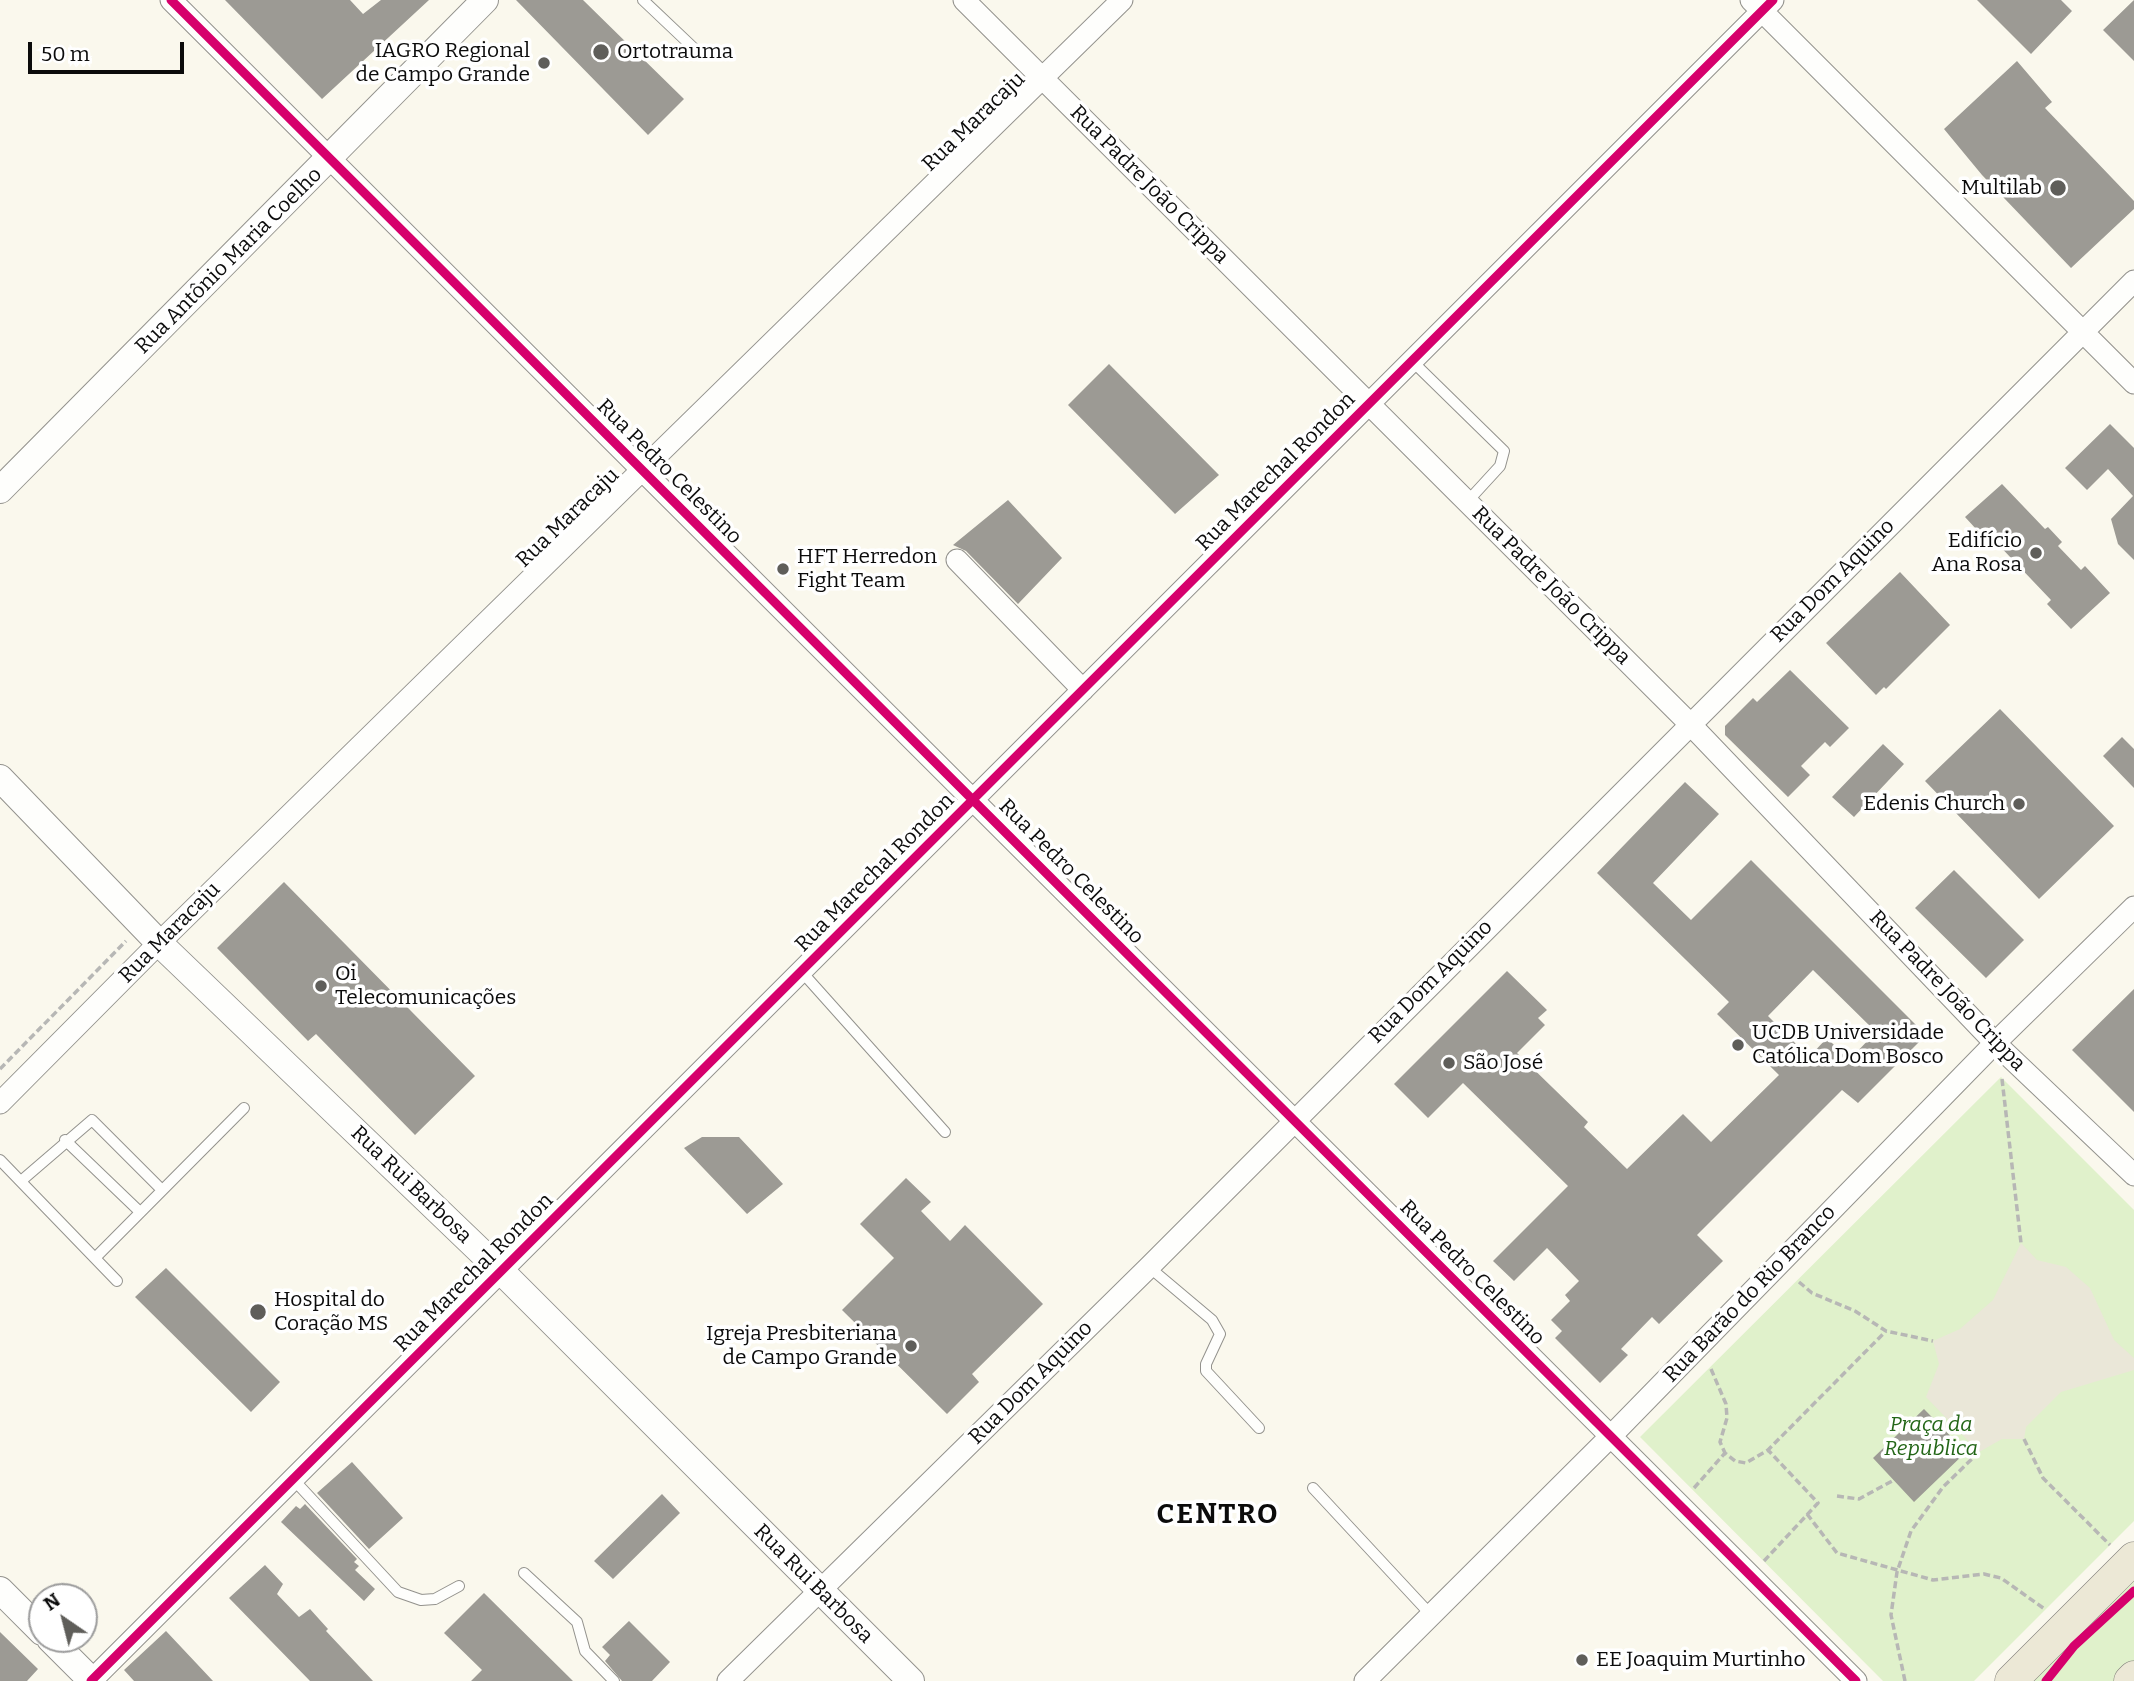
<!DOCTYPE html>
<html>
<head>
<meta charset="utf-8">
<style>
	body { margin:0 }
	#map { position:relative; width:2134px; height:1681px; overflow:hidden; background:#faf8ed; font-family:Bitter,serif }
	canvas { display:block }
	.north { position:absolute; left:28px; top:1583px; width:70px; height:70px; box-sizing:border-box; background:#fff; border:2px solid #9d9d9d; border-radius:50%; rotate:325deg; font-size:19px; font-weight:700; line-height:28px; text-align:center; color:#0b0b0b }
	.north::after { content:''; display:block; margin:auto; width:24px; height:32px; background:#5f5e5a; clip-path:polygon(50% 0,100% 100%,50% 72%,0 100%) }
	.scale { position:absolute; left:28px; top:42px; width:156px; height:32px; box-sizing:border-box; border:4px solid #0b0b0b; border-top:0; padding-left:9px; font-size:21px; line-height:24px; white-space:nowrap; color:#0b0b0b; -webkit-text-stroke:5px #fff; paint-order:stroke }
</style>
</head>
<body>
<div id="map">
<canvas width="2134" height="1681"></canvas>
<div class="north">N</div>
<div class="scale">50 m</div>
</div>
<script>
const ctx = document.querySelector('canvas').getContext('2d');
ctx.lineJoin = 'round';
function paint(path, color) {
  ctx.fillStyle = color;
  ctx.fill(path, 'evenodd');
}
function toPath(rows) {
  const path = new Path2D();
  for (const r of rows) {
    path.moveTo(r[0], r[1]);
    for (let i = 2; i < r.length; i += 2) path.lineTo(r[i], r[i + 1]);
  }
  return path;
}
function trace(path, color, width, dash) {
  ctx.strokeStyle = color;
  ctx.lineWidth = width;
  ctx.lineCap = dash ? 'butt' : 'round';
  ctx.setLineDash(dash || []);
  ctx.stroke(path);
}
function write(font, color, halo, rows, align = 'center') {
  ctx.font = font + ' Bitter,serif';
  ctx.lineWidth = 7;
  ctx.setLineDash([]);
  ctx.textBaseline = 'middle';
  ctx.strokeStyle = halo;
  ctx.fillStyle = color;
  for (const [text, x, y, turn = 0] of rows) {
    ctx.save();
    ctx.translate(x, y);
    ctx.rotate((+turn || 0) * Math.PI / 180);
    ctx.textAlign = isNaN(turn) ? turn : align;
    if (halo) ctx.strokeText(text, 0, 0);
    ctx.fillText(text, 0, 0);
    ctx.restore();
  }
}
const green = toPath([
	[2001,1077,2134,1210,2134,1521,1974,1681,1883,1681,1640,1437],
	[2134,1558,2134,1677,2130,1681,2011,1681]
]);
const plaza = toPath([
	[2021,1243,2037,1260,2066,1267,2090,1288,2114,1340,2134,1358,2134,1370,2061,1392,2026,1427,2024,1439,2002,1439,1979,1452,1926,1397,1939,1364,1933,1341,1960,1329,1993,1300]
]);
const building = toPath([
	[225,0,350,0,363,14,381,0,429,0,322,99],
	[516,0,583,0,684,99,648,135],
	[1977,0,2061,0,2072,11,2031,54],
	[2134,0,2134,61,2103,30],
	[2017,61,2052,102,2045,108,2134,201,2134,209,2071,268,1982,175,1944,129],
	[1109,364,1219,475,1175,514,1068,405],
	[2110,424,2134,448,2134,560,2118,544,2111,519,2133,496,2108,469,2087,490,2065,468],
	[2002,484,2045,529,2048,527,2062,542,2058,546,2081,570,2085,566,2110,593,2071,629,2047,604,2051,600,1992,538,1988,542,1965,517],
	[1008,500,1062,558,1018,604,966,551,953,545],
	[1900,572,1950,625,1886,689,1884,687,1876,695,1826,643],
	[1790,670,1849,728,1830,747,1825,742,1801,766,1810,775,1788,797,1725,735,1725,726,1753,698,1757,702],
	[2000,709,2114,826,2039,899,1925,781],
	[2122,737,2134,749,2134,788,2103,756],
	[1883,744,1904,764,1854,817,1832,797],
	[1685,782,1719,814,1653,883,1691,920,1751,860,1926,1035,1858,1103,1842,1090,1697,1235,1723,1261,1659,1324,1652,1317,1621,1349,1628,1355,1600,1383,1555,1338,1562,1331,1551,1320,1570,1301,1565,1295,1579,1281,1547,1248,1514,1281,1493,1261,1568,1186,1463,1083,1428,1118,1394,1084,1507,971,1547,1010,1538,1018,1545,1025,1517,1053,1588,1122,1584,1127,1627,1169,1683,1114,1711,1142,1779,1075,1717,1014,1729,1002,1597,873],
	[1813,970,1876,1032,1849,1060,1827,1038,1809,1057,1768,1016],
	[1954,870,2024,940,1986,978,1915,908],
	[284,882,475,1076,415,1135,316,1034,308,1041,217,948],
	[2134,989,2134,1112,2072,1050],
	[702,1137,739,1137,783,1184,747,1214,684,1148],
	[906,1178,931,1202,921,1211,950,1241,965,1225,1043,1304,972,1374,979,1382,947,1414,842,1310,894,1258,860,1224],
	[166,1268,280,1382,251,1412,135,1297],
	[1924,1409,1966,1452,1914,1502,1873,1458],
	[352,1462,403,1518,369,1549,317,1493],
	[662,1494,680,1513,613,1579,594,1561],
	[305,1504,357,1559,354,1562,359,1566,355,1570,375,1589,364,1601,281,1522,296,1506,300,1509],
	[265,1565,283,1584,277,1594,299,1617,310,1609,328,1629,326,1631,373,1681,310,1681,229,1598],
	[484,1593,573,1681,471,1681,482,1670,444,1633],
	[629,1621,670,1662,652,1681,622,1681,605,1661,610,1655,602,1647],
	[166,1631,213,1681,134,1681,124,1670],
	[0,1632,38,1669,27,1681,0,1681]
]);
const path = toPath([
	[0,1069,126,941],
	[2002,1079,2021,1243],
	[1799,1282,1812,1293,1855,1311,1886,1331,1933,1341],
	[1711,1369,1726,1404,1727,1418,1720,1442,1725,1453],
	[2024,1439,2043,1478,2110,1545],
	[1694,1488,1725,1453,1735,1461,1746,1463,1768,1450,1886,1331],
	[1837,1496,1859,1499,1894,1480],
	[1807,1514,1837,1553,1933,1580,1984,1574,2001,1578,2046,1610],
	[1764,1561,1818,1503,1768,1450],
	[1905,1681,1891,1615,1897,1572,1911,1531,1943,1487,1979,1452]
]);
const service = toPath([
	[643,0,700,54],
	[1412,361,1504,451,1500,466,1467,502],
	[801,971,945,1132],
	[65,1140,140,1212],
	[0,1160,117,1281],
	[21,1181,92,1120,162,1190],
	[95,1258,244,1108],
	[1149,1267,1212,1320,1220,1334,1206,1364,1206,1371,1259,1428],
	[293,1479,398,1592,421,1600,435,1599,459,1586],
	[1313,1488,1431,1615],
	[524,1573,577,1622,585,1651,614,1681]
]);
const minor = toPath([
	[171,0,1856,1681],
	[964,0,1690,724,1995,1043,2134,1175],
	[1751,0,2134,383],
	[957,560,1083,690],
	[0,1103,159,943,1122,0],
	[91,1681,1773,0],
	[728,1681,1149,1267,2134,281],
	[1365,1681,1611,1436,1995,1043,2134,907]
]);
const tertiary = toPath([
	[0,490,485,0],
	[0,778,159,943,501,1271,911,1681],
	[0,1590,42,1632],
	[50,1639,92,1681]
]);
const primary = toPath([
	[2011,1681,2134,1558],
	[2130,1681,2134,1677]
]);
const cycleway = toPath([
	[171,0,1856,1681],
	[91,1681,1773,0],
	[2046,1681,2074,1646,2134,1591]
]);
const markers = [
	[601,52,9,"#5f5e5a"],
	[544,63,7,"#5f5e5a"],
	[2058,188,9,"#5f5e5a"],
	[2036,553,7,"#5f5e5a"],
	[783,569,7,"#5f5e5a"],
	[2019,804,7,"#5f5e5a"],
	[321,986,7,"#5f5e5a"],
	[1738,1045,7,"#5f5e5a"],
	[1449,1063,7,"#5f5e5a"],
	[258,1312,9,"#5f5e5a"],
	[911,1346,7,"#5f5e5a"],
	[1582,1660,7,"#5f5e5a"]
];
const poiNames = [
	["IAGRO Regional",530,51,"right"],
	["de Campo Grande",530,75,"right"],
	["Ortotrauma",617,52],
	["Multilab",2042,188,"right"],
	["Edifício",2022,541,"right"],
	["Ana Rosa",2022,565,"right"],
	["HFT Herredon",797,557],
	["Fight Team",797,581],
	["Edenis Church",2005,804,"right"],
	["Oi",335,974],
	["Telecomunicações",335,998],
	["UCDB Universidade",1752,1033],
	["Católica Dom Bosco",1752,1057],
	["São José",1463,1063],
	["Hospital do",274,1300],
	["Coração MS",274,1324],
	["Igreja Presbiteriana",897,1334,"right"],
	["de Campo Grande",897,1358,"right"],
	["EE Joaquim Murtinho",1596,1660]
];
const streetNames = [
	["Rua Maracaju",974,122,-44],
	["Rua Padre João Crippa",1149,185,45],
	["Rua Antônio Maria Coelho",229,261,-45],
	["Rua Pedro Celestino",669,472,45],
	["Rua Marechal Rondon",1276,472,-45],
	["Rua Maracaju",568,518,-44],
	["Rua Dom Aquino",1833,581,-45],
	["Rua Padre João Crippa",1551,586,45],
	["Rua Pedro Celestino",1071,872,45],
	["Rua Marechal Rondon",875,873,-45],
	["Rua Maracaju",170,933,-45],
	["Rua Dom Aquino",1431,982,-45],
	["Rua Padre João Crippa",1947,991,46],
	["Rua Rui Barbosa",411,1185,44],
	["Rua Marechal Rondon",474,1273,-45],
	["Rua Pedro Celestino",1472,1273,45],
	["Rua Barão do Rio Branco",1750,1294,-46],
	["Rua Dom Aquino",1031,1383,-45],
	["Rua Rui Barbosa",813,1584,45]
];
const parkNames = [
	["Praça da",1931,1425],
	["Republica",1931,1449]
];
const districtNames = [
	["CENTRO",1218,1515]
];
paint(green, '#e0f1cb');
paint(plaza, '#eae7d8');
paint(building, '#9c9a94');
trace(service, '#93928d', 12);
trace(minor, '#93928d', 23);
trace(tertiary, '#93928d', 28);
trace(primary, '#807f7a', 33);
trace(path, '#b7b7b5', 3.5, [7, 3.5]);
trace(service, '#fefefc', 10);
trace(minor, '#fefefc', 21);
trace(tertiary, '#fefefc', 26);
trace(primary, '#ece8d6', 32);
trace(cycleway, '#d6006c', 9);
for (const [x, y, r, color] of markers) {
  const dot = new Path2D();
  dot.arc(x, y, r, 0, 2 * Math.PI);
  ctx.fillStyle = color;
  ctx.fill(dot);
  trace(dot, '#fff', 2.5);
}
write('21px', '#0b0b0b', '#fff', poiNames, 'left');
write('21px', '#0b0b0b', '#fff', streetNames);
write('italic 21px', '#236617', '#fff', parkNames);
ctx.letterSpacing = '2px';
write('bold 28px', '#0b0b0b', '#fff', districtNames);
ctx.letterSpacing = '0px';
</script>
</body>
</html>
